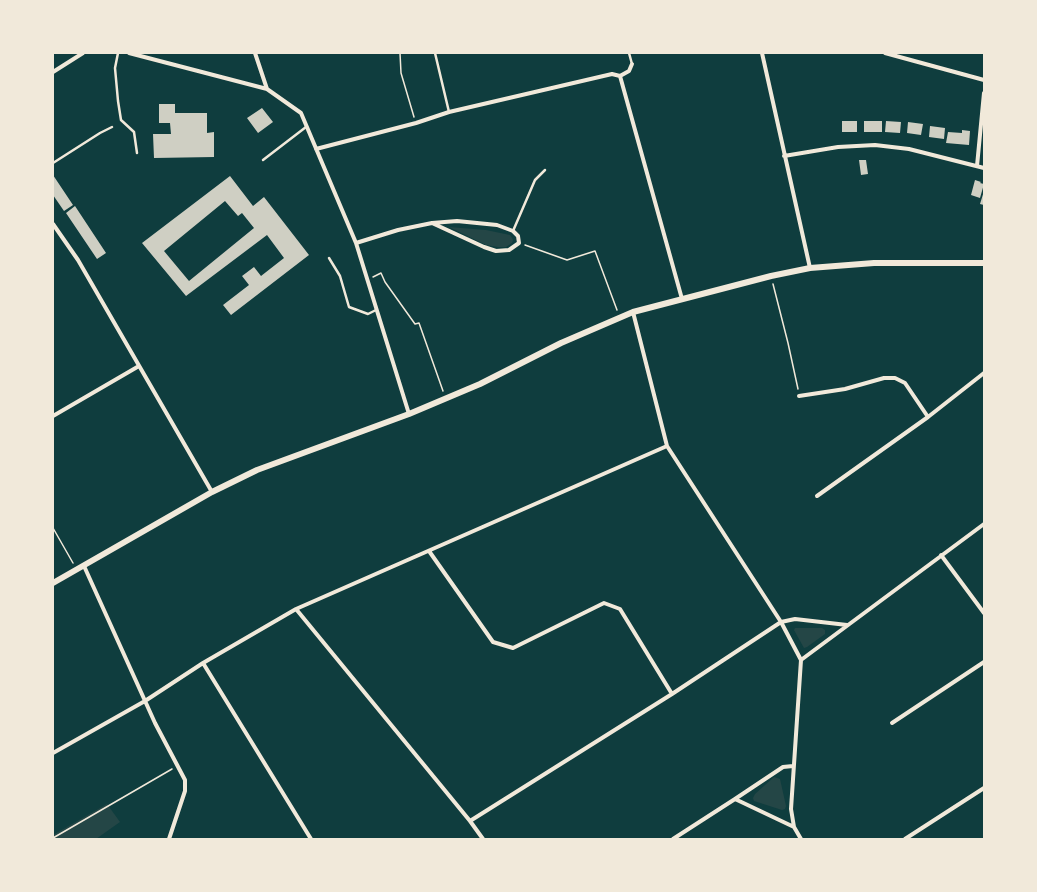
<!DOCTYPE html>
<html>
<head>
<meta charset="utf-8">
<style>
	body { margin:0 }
	#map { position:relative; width:1037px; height:892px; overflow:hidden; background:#0f3d3e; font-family:"Archivo Narrow",sans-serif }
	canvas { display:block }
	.frame { position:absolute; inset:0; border:54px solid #f1e9da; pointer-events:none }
</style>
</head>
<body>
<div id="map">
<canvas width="1037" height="892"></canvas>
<div class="frame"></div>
</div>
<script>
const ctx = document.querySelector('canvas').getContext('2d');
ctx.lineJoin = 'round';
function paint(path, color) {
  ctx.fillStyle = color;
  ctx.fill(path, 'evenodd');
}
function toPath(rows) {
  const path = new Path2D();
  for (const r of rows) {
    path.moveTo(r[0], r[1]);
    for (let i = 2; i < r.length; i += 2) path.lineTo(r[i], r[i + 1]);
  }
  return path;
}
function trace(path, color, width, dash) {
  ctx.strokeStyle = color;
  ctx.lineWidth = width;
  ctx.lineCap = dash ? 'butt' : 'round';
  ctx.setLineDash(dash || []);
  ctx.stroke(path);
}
const green = toPath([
	[449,227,486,230,510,235,512,238,513,240,512,243,506,247,498,247,486,245],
	[795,628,822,628,825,630,825,634,807,647,804,648,794,630],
	[774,777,780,779,786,806,785,809,782,810,754,801,753,798,755,794],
	[107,804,120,822,96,839,53,839,53,835]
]);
const building = toPath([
	[159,104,175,104,175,113,207,113,207,133,214,132,214,157,154,158,153,134,171,134,170,123,159,123],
	[262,108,273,122,258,133,247,118],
	[842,121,857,121,857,132,842,132],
	[864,121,882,121,882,132,864,132],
	[886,121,901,122,900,133,885,132],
	[908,122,923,124,921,135,907,133],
	[930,126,945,128,944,139,929,137],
	[962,130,970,131,969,145,946,143,948,132,962,133],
	[859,160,866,160,868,174,861,175],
	[53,175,73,205,64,211,53,195],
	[230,176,253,206,264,197,309,255,231,315,223,305,249,285,242,276,254,267,261,276,284,258,267,235,186,296,142,243],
	[225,201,238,216,242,213,254,228,189,281,164,251],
	[975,180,981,182,980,183,984,184,980,198,971,195],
	[984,191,984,205,980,204],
	[75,206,106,253,97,259,66,213]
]);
const path = toPath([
	[400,53,401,73,414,117],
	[525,245,567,260,595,251,617,310],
	[373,277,381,273,385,282,415,324,419,323,443,391],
	[773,284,788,343,798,389],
	[53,528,73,563],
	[53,838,172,769]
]);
const service = toPath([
	[118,53,115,68,118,101,121,120,134,132,137,153],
	[435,53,449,112],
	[629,53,632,64],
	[263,160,306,127],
	[53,163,100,133,112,127],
	[513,231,535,180,545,170],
	[329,258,340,276,349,307,368,314,376,310]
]);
const minor = toPath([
	[129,53,267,89,301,113,356,243,409,414],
	[255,53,267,89],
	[762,53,810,268],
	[885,53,984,80],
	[53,72,83,53],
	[620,76,682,299],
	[316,149,416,123,449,112,612,74,620,76,629,71,632,64],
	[784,156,838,147,875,145,909,149,984,168],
	[977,166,984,93],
	[53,224,78,260,212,492],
	[356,243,398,230,432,223,484,247,496,251,509,250,519,243,518,236,513,231,497,225,457,221,432,223],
	[633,312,667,446,781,622,801,660],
	[799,396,845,389,884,378,895,378,905,383,928,417],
	[53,416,139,366],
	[817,496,928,417,984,373],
	[429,551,493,642,513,648,604,603,620,609,672,694],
	[941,555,984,613],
	[84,566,155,723,185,780,185,791,169,839],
	[296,609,470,821,483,839],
	[203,663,311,839],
	[892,723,984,662],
	[53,753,145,701,203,663,296,609,667,446],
	[735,799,783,767,793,766],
	[470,821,672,694,781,622,795,619,847,625],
	[673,839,735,799,794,827],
	[801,839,794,827,791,809,801,660,984,524],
	[905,839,984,788]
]);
const tertiary = toPath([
	[53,583,212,492,257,470,409,414,480,384,561,343,633,312,771,276,810,268,874,263,984,263]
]);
paint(green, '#244646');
paint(building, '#cfcfc3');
trace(path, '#f1e9da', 1.5);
trace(service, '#f1e9da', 2.5);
trace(minor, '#f1e9da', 4);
trace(tertiary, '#f1e9da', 6);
</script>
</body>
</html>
